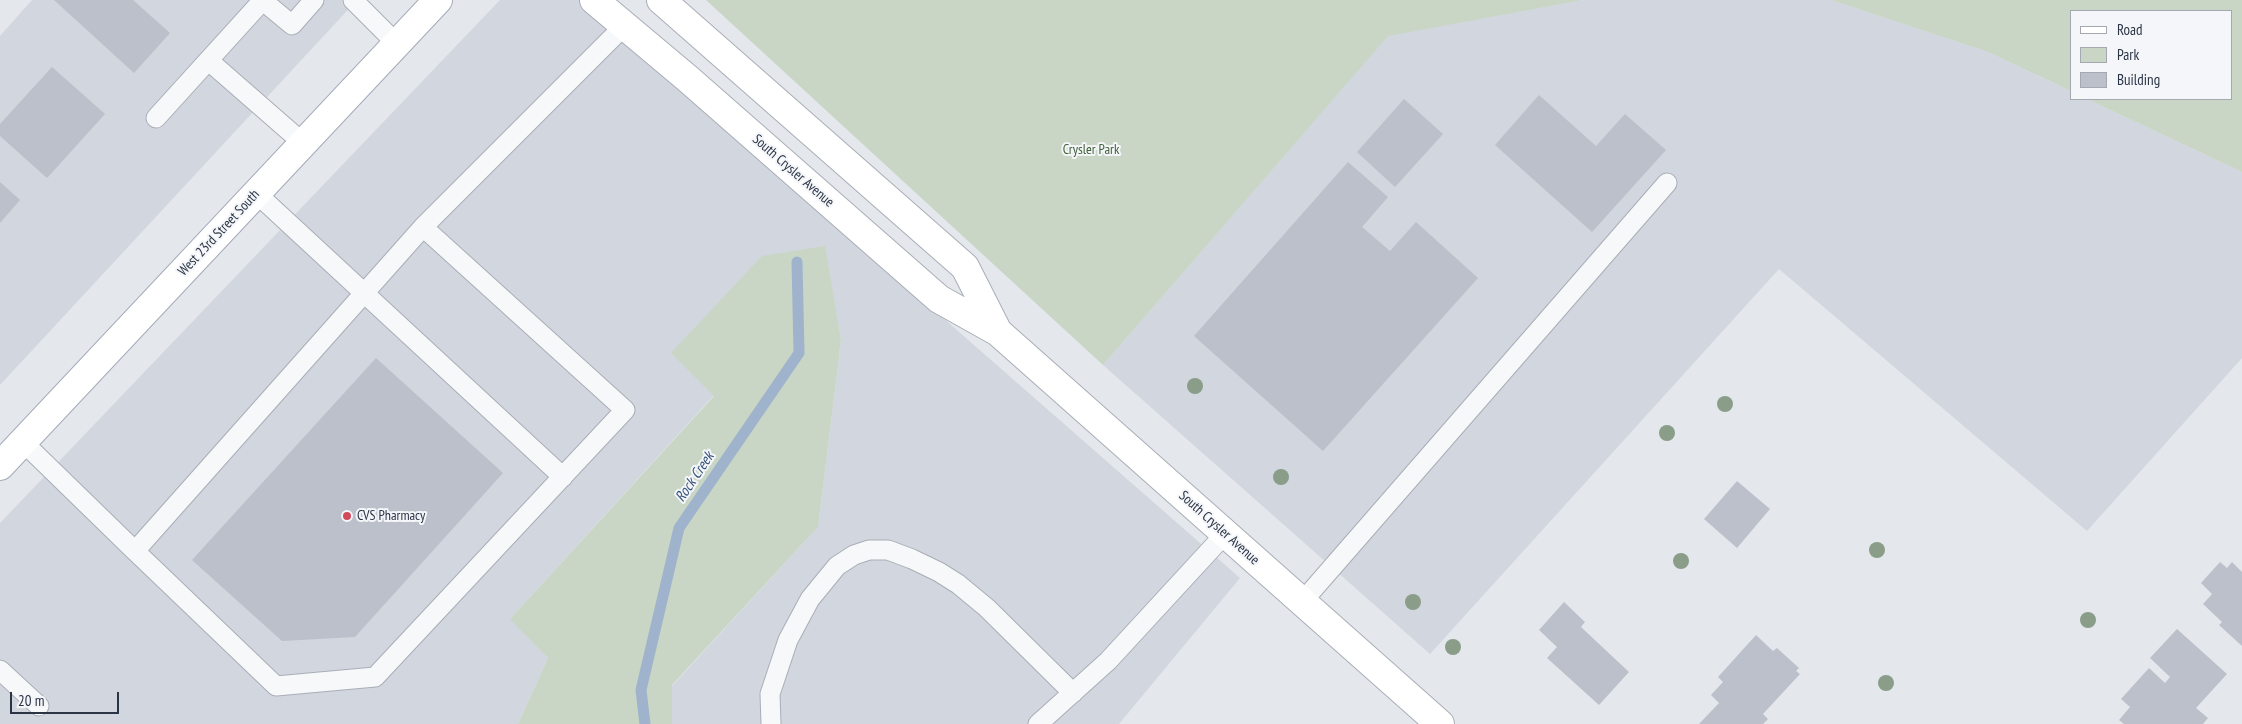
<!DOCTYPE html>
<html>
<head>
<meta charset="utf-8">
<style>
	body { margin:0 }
	#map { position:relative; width:2242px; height:724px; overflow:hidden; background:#e4e7ec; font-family:"PT Sans Narrow",sans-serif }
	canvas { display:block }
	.legend { position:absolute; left:2070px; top:10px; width:162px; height:90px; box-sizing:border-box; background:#f4f6f9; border:1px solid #a4a8b1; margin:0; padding:6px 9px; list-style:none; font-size:15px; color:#2b3445 }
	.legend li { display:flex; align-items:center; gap:10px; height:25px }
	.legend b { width:25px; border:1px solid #a4a8b1 }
	.scale { position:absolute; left:10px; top:692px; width:109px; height:22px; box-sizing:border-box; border:2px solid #2b3445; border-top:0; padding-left:6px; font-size:15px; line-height:18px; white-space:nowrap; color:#2b3445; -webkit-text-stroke:4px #f4f6f9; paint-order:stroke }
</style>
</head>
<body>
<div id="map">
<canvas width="2242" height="724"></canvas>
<ul class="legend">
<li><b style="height:6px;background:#fff"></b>Road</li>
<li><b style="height:14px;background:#c9d6c5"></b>Park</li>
<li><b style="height:14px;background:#bbc0ca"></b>Building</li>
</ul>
<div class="scale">20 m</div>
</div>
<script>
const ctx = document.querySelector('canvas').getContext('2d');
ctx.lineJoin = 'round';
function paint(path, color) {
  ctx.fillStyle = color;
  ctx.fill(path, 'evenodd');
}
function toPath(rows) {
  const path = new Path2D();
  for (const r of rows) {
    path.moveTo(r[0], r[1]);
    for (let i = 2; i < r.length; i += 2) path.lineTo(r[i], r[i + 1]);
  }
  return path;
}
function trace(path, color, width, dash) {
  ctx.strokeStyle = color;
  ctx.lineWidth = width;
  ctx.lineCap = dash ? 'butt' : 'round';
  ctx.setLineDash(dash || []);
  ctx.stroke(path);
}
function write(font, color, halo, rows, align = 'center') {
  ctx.font = font + ' "PT Sans Narrow",sans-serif';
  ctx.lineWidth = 4;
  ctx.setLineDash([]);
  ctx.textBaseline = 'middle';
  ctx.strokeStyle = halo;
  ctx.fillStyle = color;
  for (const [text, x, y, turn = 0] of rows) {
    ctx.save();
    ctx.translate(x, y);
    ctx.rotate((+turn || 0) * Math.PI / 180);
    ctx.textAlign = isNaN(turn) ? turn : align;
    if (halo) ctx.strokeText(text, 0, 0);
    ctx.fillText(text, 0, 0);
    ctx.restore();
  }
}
const built = toPath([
	[32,0,357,0,0,385,0,36],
	[500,0,580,0,1240,578,1119,724,672,724,672,686,818,527,841,340,824,246,672,353,714,395,511,618,548,658,518,724,0,724,0,523],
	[1583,0,1831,0,1988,52,2071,91,2071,99,2087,99,2242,172,2242,358,2087,531,1779,269,1430,654,1103,365,1388,35]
]);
const green = toPath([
	[706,0,1583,0,1388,36,1103,365],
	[1831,0,2242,0,2242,172,2087,99,2231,99,2231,11,2071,11,2071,91,1988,52],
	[825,246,841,340,818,527,672,685,672,724,518,724,548,658,510,619,714,396,671,353,762,256]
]);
const stream = toPath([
	[645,724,641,690,679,528,799,353,797,262]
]);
const building = toPath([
	[54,0,133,0,170,33,134,73],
	[52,67,105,114,47,178,0,136,0,124],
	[1539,95,1596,146,1625,114,1666,150,1592,232,1495,145],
	[1404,99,1443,134,1395,187,1357,152],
	[1348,162,1388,197,1362,227,1390,251,1416,222,1478,278,1323,451,1194,336],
	[0,182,20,200,0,223],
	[376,358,503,473,355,637,282,641,192,560],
	[1737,481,1770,509,1737,548,1704,519],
	[2220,562,2227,568,2232,562,2242,572,2242,646,2219,625,2222,622,2203,604,2212,594,2201,583],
	[1564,602,1585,622,1581,627,1629,672,1599,705,1547,658,1557,647,1539,630],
	[2177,629,2227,674,2196,708,2208,718,2203,724,2124,724,2119,720,2130,707,2121,699,2149,668,2165,683,2170,677,2150,658],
	[1756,635,1773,651,1777,648,1799,668,1796,671,1800,674,1763,714,1768,719,1763,724,1699,724,1719,703,1711,695,1723,682,1718,677]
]);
const lane = toPath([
	[262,0,292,25,314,0],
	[353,0,397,44],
	[209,61,303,143],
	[156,118,263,0],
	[256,193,563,477],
	[423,227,625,410,375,677,276,686,135,551,423,227,624,26],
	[23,442,135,551],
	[1302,602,1667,183],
	[0,670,39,706],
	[771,724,770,694,788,640,810,599,837,566,854,555,869,550,888,550,912,559,939,572,958,584,987,608,1073,693],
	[1038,724,1108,661,1225,534]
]);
const secondary = toPath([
	[594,0,687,78,939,299,998,332,1440,724],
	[661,0,965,267,998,332]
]);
const primary = toPath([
	[0,466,438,0]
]);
const trees = [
	[1195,386],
	[1725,404],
	[1667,433],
	[1281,477],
	[1877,550],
	[1681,561],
	[1413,602],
	[2088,620],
	[1453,647],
	[1886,683]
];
const markers = [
	[347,516,5,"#d1495b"]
];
const parkNames = [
	["Crysler Park",1091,150]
];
const streetNames = [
	["South Crysler Avenue",793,171,41],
	["West 23rd Street South",219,233,-47],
	["South Crysler Avenue",1219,528,42]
];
const poiNames = [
	["CVS Pharmacy",357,516]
];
const waterNames = [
	["Rock Creek",695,477,-56]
];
paint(built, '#d2d6de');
paint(green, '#c9d6c5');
trace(stream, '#9fb4cc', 11);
paint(building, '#bbc0ca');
trace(lane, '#a9aeb7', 21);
trace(secondary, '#a9aeb7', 30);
trace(primary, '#a3abb8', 30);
trace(lane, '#f7f8fa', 19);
trace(secondary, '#fff', 28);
trace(primary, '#fff', 28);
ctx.fillStyle = '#899d89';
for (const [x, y] of trees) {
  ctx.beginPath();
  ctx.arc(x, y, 8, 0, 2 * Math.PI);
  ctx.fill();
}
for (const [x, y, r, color] of markers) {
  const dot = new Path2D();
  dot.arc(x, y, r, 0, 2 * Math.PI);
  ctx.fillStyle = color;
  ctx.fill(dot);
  trace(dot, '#f4f6f9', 2);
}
write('14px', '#3f6138', '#f4f6f9', parkNames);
write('14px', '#2b3445', '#f4f6f9', streetNames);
write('14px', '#2b3445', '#f4f6f9', poiNames, 'left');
write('italic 15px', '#34527a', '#f4f6f9', waterNames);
</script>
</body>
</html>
